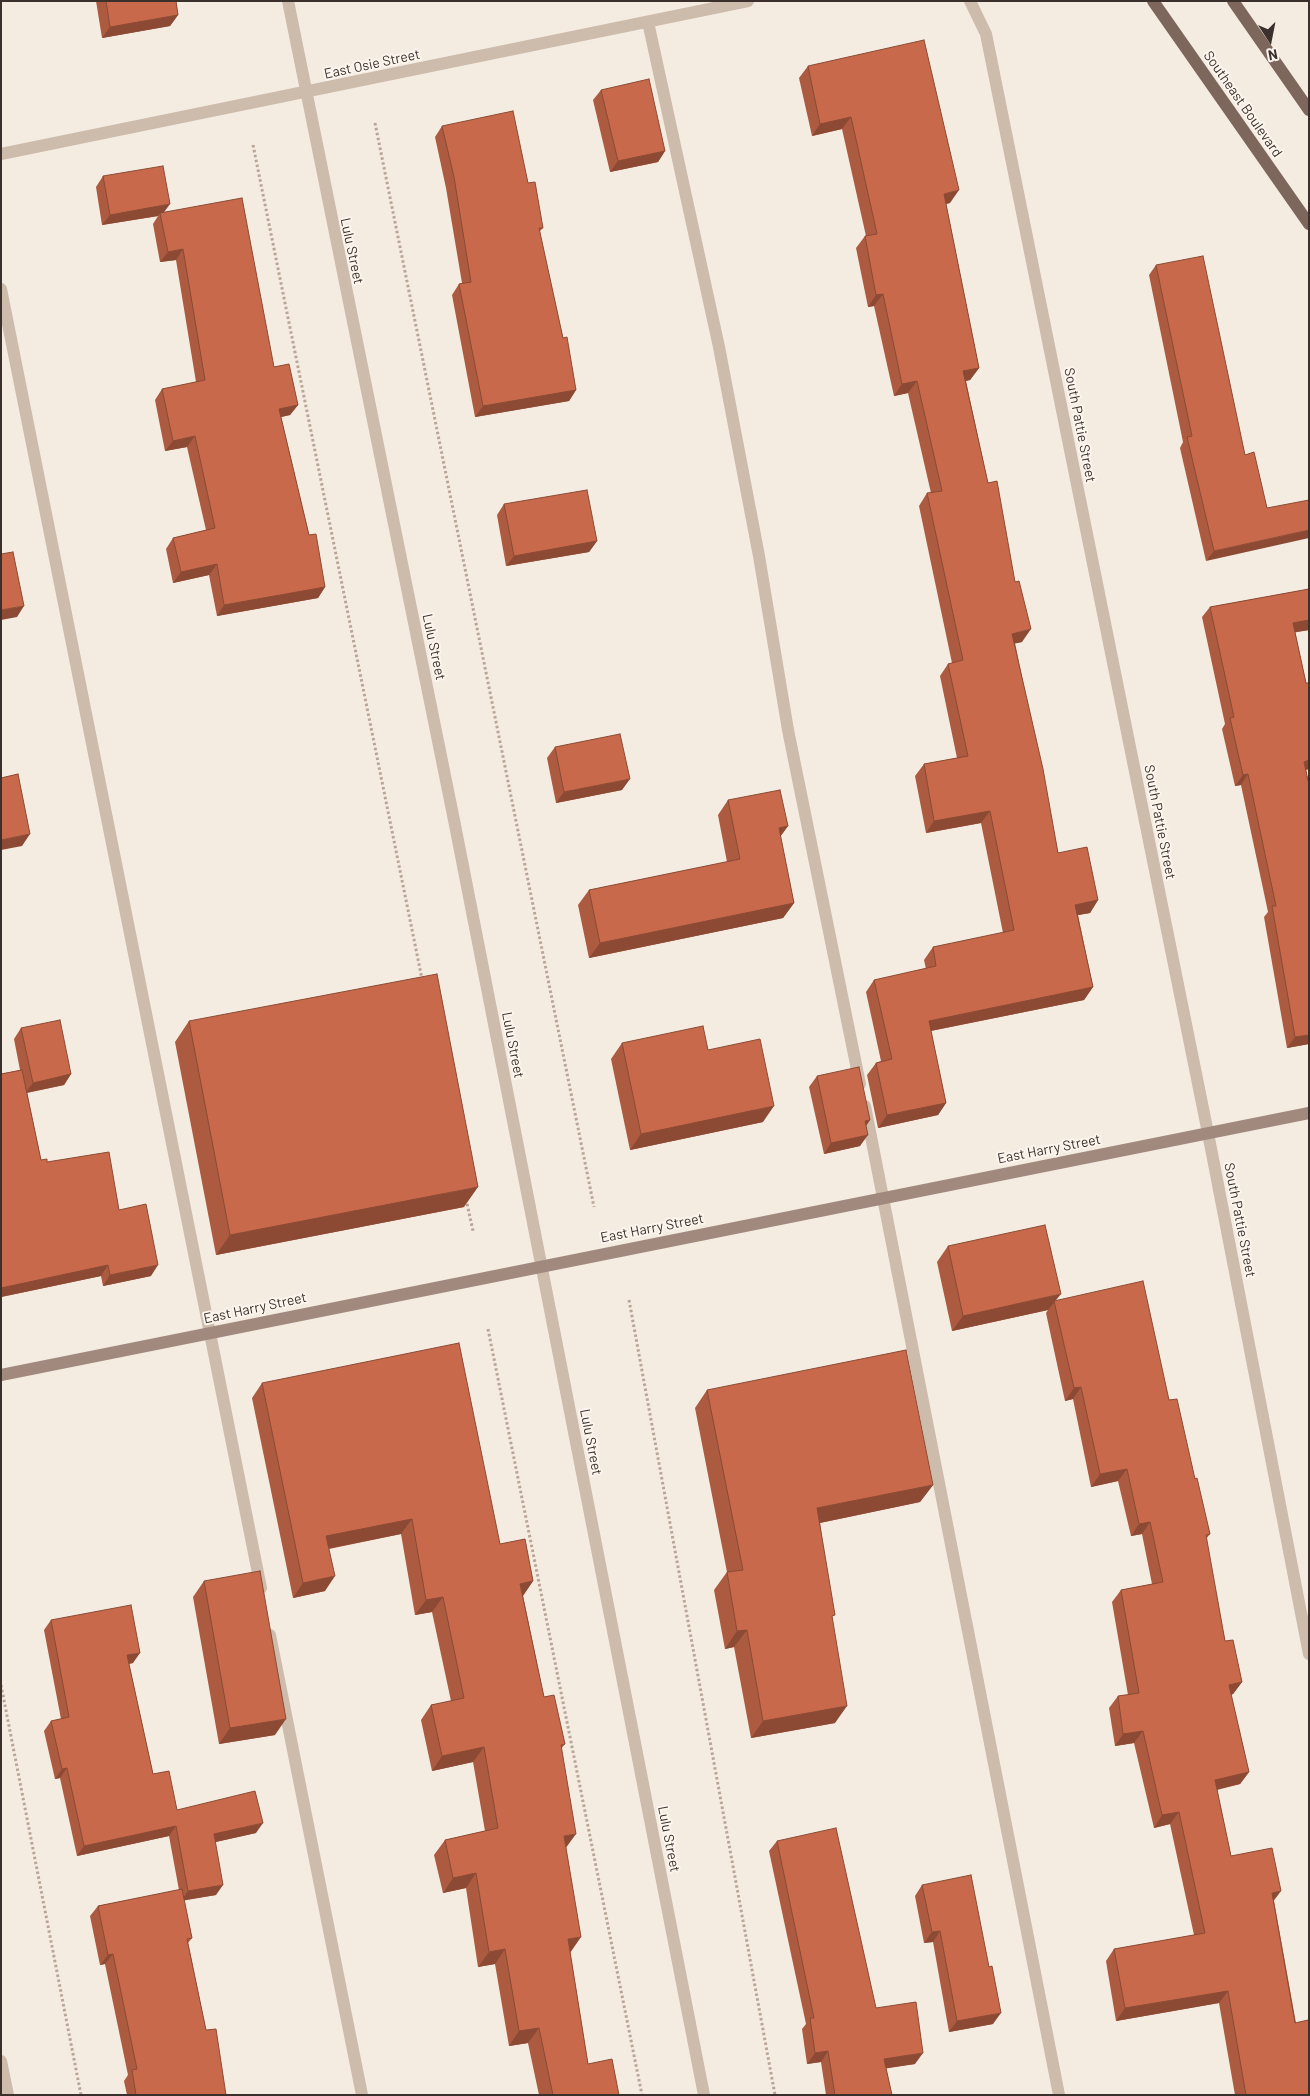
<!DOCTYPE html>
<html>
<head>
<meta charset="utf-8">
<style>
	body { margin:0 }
	#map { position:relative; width:1310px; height:2096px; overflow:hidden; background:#f4ebe1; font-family:Barlow,sans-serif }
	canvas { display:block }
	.frame { position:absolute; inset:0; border:2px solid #3b302b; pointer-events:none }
	.north { position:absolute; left:1245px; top:15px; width:50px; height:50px; -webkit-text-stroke:4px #fbf5ee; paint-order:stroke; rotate:169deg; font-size:14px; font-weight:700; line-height:20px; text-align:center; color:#3b302b }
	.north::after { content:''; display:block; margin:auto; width:18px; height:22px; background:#3b302b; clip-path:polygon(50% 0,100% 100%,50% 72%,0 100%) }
</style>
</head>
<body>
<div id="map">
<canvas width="1310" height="2096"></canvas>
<div class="frame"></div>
<div class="north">N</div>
</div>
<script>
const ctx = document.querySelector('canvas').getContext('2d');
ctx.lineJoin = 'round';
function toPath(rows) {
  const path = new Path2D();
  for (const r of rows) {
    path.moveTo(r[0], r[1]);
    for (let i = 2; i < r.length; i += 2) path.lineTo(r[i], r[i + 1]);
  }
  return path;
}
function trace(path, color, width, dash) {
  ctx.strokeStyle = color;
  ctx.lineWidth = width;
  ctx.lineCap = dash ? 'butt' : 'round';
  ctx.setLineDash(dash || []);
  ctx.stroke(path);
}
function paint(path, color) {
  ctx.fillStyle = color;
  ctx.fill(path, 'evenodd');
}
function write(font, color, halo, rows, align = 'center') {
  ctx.font = font + ' Barlow,sans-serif';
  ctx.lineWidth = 4;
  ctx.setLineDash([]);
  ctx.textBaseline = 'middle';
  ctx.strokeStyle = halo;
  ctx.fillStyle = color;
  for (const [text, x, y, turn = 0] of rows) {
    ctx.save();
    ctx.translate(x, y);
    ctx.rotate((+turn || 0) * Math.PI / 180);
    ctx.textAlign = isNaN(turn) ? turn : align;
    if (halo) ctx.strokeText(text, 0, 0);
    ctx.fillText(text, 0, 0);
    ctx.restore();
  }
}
const path = toPath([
	[375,123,594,1207],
	[253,145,422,979],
	[466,1199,473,1231],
	[629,1300,775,2095],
	[488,1329,642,2095],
	[1,1685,81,2095]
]);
const lane = toPath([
	[648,22,719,347,759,556,788,730,860,1084],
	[1,289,261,1588],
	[865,1106,1059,2095],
	[270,1635,362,2095]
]);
const street = toPath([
	[288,1,454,820,704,2095],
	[970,1,986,34,1208,1133,1309,1654],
	[1,154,748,1],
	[1,2061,8,2095]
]);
const secondary = toPath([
	[1,1375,1309,1113]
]);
const primary = toPath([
	[1153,1,1309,224],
	[1233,1,1309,110]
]);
const wall = toPath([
	[96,1,176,1,178,15,170,26,102,38],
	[808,66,950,203,946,204,979,368,970,380,966,381,1022,642,1015,643,1058,853,1098,900,1090,913,1078,915,1093,987,1084,1000,931,1031,946,1103,938,1115,878,1128,867,1075,876,1063,881,1061,866,992,874,980,926,969,924,960,933,947,1003,933,981,823,926,833,915,776,924,764,957,758,940,676,948,664,952,663,919,506,927,493,931,493,908,393,894,396,874,306,868,307,856,248,865,236,866,236,842,129,812,136,799,78],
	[601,90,665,151,658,162,610,172,593,100],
	[442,126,528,183,543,228,539,232,563,338,576,390,569,401,475,417,452,295,459,284,462,283,446,188,435,137],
	[103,176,164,212,274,367,298,405,290,415,281,417,309,535,325,587,318,598,217,616,209,575,173,583,166,549,173,538,206,530,187,447,165,451,155,400,162,389,196,382,176,260,160,262,153,224,158,216,102,225,96,187],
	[1156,265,1245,455,1267,508,1206,561,1180,448,1183,442,1149,275],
	[504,504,597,541,589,552,506,566,497,515],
	[1309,589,1309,630,1295,632,1306,683,1309,683,1309,769,1306,770,1309,786,1309,1044,1287,1048,1264,917,1268,912,1241,785,1235,786,1222,729,1225,724,1202,617,1210,607],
	[555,747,622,790,556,803,547,758],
	[728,800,788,826,780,837,794,903,783,918,589,958,578,905,589,890,727,862,718,815],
	[189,1021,464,1207,216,1255,175,1042],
	[21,1028,71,1074,64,1085,27,1093,41,1160,47,1162,119,1210,151,1276,103,1286,101,1276,1,1297,1,1074,20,1070,14,1039],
	[622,1043,708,1050,763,1122,630,1150,611,1059],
	[817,1076,870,1120,866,1126,860,1146,824,1154,809,1087],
	[948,1246,1056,1301,1169,1400,1195,1479,1210,1534,1206,1539,1225,1641,1242,1682,1233,1694,1231,1695,1249,1772,1240,1784,1217,1790,1231,1856,1274,1901,1309,2095,1235,2095,1219,2003,1116,2021,1106,1961,1114,1949,1194,1935,1170,1824,1154,1828,1134,1743,1115,1746,1109,1708,1118,1696,1128,1695,1112,1602,1121,1590,1152,1584,1142,1534,1131,1536,1118,1481,1091,1487,1073,1399,1065,1401,1046,1313,1048,1310,952,1331,937,1262],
	[262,1383,500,1544,533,1581,523,1596,544,1697,565,1744,561,1749,570,1952,588,2064,619,2095,539,2095,528,2043,509,2046,495,1964,478,1967,466,1888,443,1893,434,1855,445,1840,485,1831,473,1762,432,1771,421,1720,431,1705,451,1701,432,1612,415,1615,401,1534,329,1549,325,1591,293,1598,252,1398],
	[707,1390,933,1485,920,1502,820,1523,832,1619,835,1723,751,1738,734,1647,725,1649,714,1590,727,1572,695,1408],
	[204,1581,275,1735,219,1744,193,1597],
	[51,1620,133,1663,129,1664,153,1774,177,1810,256,1833,215,1842,216,1895,184,1900,192,1938,188,1943,206,2030,226,2095,127,2095,124,2081,128,2075,105,1964,100,1965,90,1916,98,1906,179,1890,169,1836,77,1856,60,1778,55,1779,44,1731,51,1721,61,1719,44,1630],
	[777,1841,876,2008,915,2064,886,2068,892,2095,826,2095,821,2062,807,2064,802,2029,806,2024,769,1851],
	[922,1885,989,1967,993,2024,949,2032,933,1942,924,1943,915,1896]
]);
const shadedWall = toPath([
	[178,15,170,26,102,38,110,27],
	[851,117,842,129,812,136,820,124],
	[665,151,658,162,610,172,618,161],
	[959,190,950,203,935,206,944,194],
	[170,204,162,215,160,213,158,216,102,225,110,215],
	[183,249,176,260,160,262,168,252],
	[883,294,874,306,868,307,876,295],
	[979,368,970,380,955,383,963,371],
	[917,381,908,393,894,396,902,384],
	[576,390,569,401,475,417,483,406],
	[298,405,290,415,272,419,279,409],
	[195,436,187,447,165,451,173,441],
	[1309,530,1309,538,1206,561,1214,551],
	[597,541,589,552,506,566,514,556],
	[217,564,209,575,173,583,181,572],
	[325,587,318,598,217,616,224,605],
	[24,606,17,617,1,620,1,610],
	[1309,620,1309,630,1286,634,1293,623],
	[1031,629,1022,642,1004,646,1012,634],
	[1309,760,1309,769,1296,772,1304,762],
	[1248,774,1241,785,1235,786,1243,775],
	[630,779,622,790,556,803,564,792],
	[990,811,981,823,926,833,934,821],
	[788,826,777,841,779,828],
	[30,834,22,846,1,850,1,840],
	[1098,900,1090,913,1067,917,1075,905],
	[794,903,783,918,589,958,600,943],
	[1093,987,1084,1000,920,1033,929,1021],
	[1309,1035,1309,1044,1287,1048,1295,1037],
	[71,1074,64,1085,25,1093,33,1083],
	[946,1103,938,1115,878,1128,887,1115],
	[774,1106,763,1122,630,1150,641,1134],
	[870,1120,862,1131,865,1121],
	[868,1135,860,1146,824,1154,831,1143],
	[478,1187,464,1207,216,1255,230,1235],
	[108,1265,101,1276,1,1297,1,1288],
	[158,1265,151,1276,103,1286,110,1275],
	[1061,1294,1048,1310,952,1331,963,1316],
	[1081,1387,1073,1399,1065,1401,1074,1388],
	[1127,1469,1118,1481,1091,1487,1100,1474],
	[933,1485,920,1502,805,1526,817,1508],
	[412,1519,401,1534,316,1551,326,1536],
	[1150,1522,1142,1534,1131,1536,1139,1524],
	[335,1576,325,1591,293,1598,303,1583],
	[533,1581,522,1597,520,1584],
	[443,1597,432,1612,415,1615,426,1600],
	[747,1630,734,1647,725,1649,737,1631],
	[140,1653,133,1663,120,1665,127,1655],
	[1242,1682,1233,1694,1220,1697,1229,1685],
	[847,1706,835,1723,751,1738,763,1721],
	[286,1719,275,1735,219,1744,230,1728],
	[1143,1731,1134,1743,1115,1746,1123,1734],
	[484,1747,473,1762,432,1771,442,1756],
	[67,1768,60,1778,55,1779,62,1769],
	[1249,1772,1240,1784,1206,1792,1215,1780],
	[1179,1812,1170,1824,1154,1828,1162,1815],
	[263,1823,256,1833,207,1844,214,1834],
	[176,1826,169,1836,77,1856,84,1846],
	[576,1834,565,1849,564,1836],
	[476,1873,466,1888,443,1893,453,1878],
	[223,1885,216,1895,181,1901,188,1891],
	[1281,1891,1272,1903,1272,1893],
	[940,1931,933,1942,924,1943,932,1932],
	[581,1937,570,1953,568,1939],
	[505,1949,495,1964,478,1967,489,1952],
	[113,1954,105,1964,100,1965,108,1955],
	[1228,1991,1219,2003,1116,2021,1125,2008],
	[1001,2013,993,2024,949,2032,957,2021],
	[539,2028,528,2043,509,2046,519,2031],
	[828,2051,821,2062,807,2064,815,2053],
	[923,2053,915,2064,876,2070,884,2059]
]);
const building = toPath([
	[106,1,176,1,178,15,110,27,106,1],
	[924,40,959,190,944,194,979,368,963,371,988,483,997,481,1015,582,1019,581,1031,629,1012,634,1043,769,1058,853,1087,847,1098,900,1075,905,1093,987,929,1021,946,1103,887,1115,876,1063,892,1059,874,980,936,966,933,947,1014,930,990,811,934,821,924,764,968,756,948,664,963,660,927,493,942,491,917,381,902,384,883,294,876,295,865,236,877,234,851,117,820,124,808,66,924,40],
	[649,79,665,151,618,161,601,90,649,79],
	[513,111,528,183,535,182,543,228,539,228,563,338,567,337,576,390,483,406,459,284,471,282,454,177,442,126,513,111],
	[163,166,170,204,110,215,103,176,163,166],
	[242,198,274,367,289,364,298,405,279,409,309,535,316,534,325,587,224,605,217,564,181,572,173,538,215,528,195,436,173,441,162,389,205,380,183,249,168,252,160,213,242,198],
	[1203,256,1245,455,1254,452,1267,508,1309,500,1309,530,1214,551,1187,437,1192,436,1156,265,1203,256],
	[587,490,597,541,514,556,504,504,587,490],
	[13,552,24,606,1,610,1,554,13,552],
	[1309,589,1309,620,1293,623,1306,683,1309,683,1309,760,1304,762,1309,785,1309,1035,1295,1037,1272,906,1276,906,1248,774,1243,775,1230,718,1234,717,1210,607,1309,589],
	[620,734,630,779,564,792,555,747,620,734],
	[18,774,30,834,1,840,1,778,18,774],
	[780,790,788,826,779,828,794,903,600,943,589,890,740,859,728,800,780,790],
	[437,974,478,1187,230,1235,189,1021,437,974],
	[60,1020,71,1074,33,1083,21,1028,60,1020],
	[703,1026,708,1050,760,1039,774,1106,641,1134,622,1043,703,1026],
	[859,1067,870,1120,865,1121,868,1135,831,1143,817,1076,859,1067],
	[22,1070,41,1160,47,1159,47,1162,109,1152,119,1210,146,1204,158,1265,110,1275,108,1265,1,1288,1,1074,22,1070],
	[1045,1225,1061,1294,963,1316,948,1246,1045,1225],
	[1143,1281,1169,1400,1177,1399,1195,1479,1197,1478,1210,1534,1206,1535,1225,1641,1233,1640,1242,1682,1229,1685,1249,1772,1215,1780,1231,1856,1272,1848,1281,1891,1272,1893,1295,2023,1308,2020,1309,2023,1309,2095,1246,2095,1228,1991,1125,2008,1114,1949,1205,1933,1179,1812,1162,1815,1143,1731,1123,1734,1118,1696,1139,1693,1121,1590,1163,1582,1150,1522,1139,1524,1127,1469,1100,1474,1081,1387,1074,1388,1054,1301,1143,1281],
	[459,1343,500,1544,525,1539,533,1581,520,1584,544,1697,554,1695,565,1744,561,1745,576,1834,564,1836,581,1937,568,1939,588,2064,612,2059,619,2095,553,2095,539,2028,519,2031,505,1949,489,1952,476,1873,453,1878,445,1840,498,1828,484,1747,442,1756,431,1705,464,1698,443,1597,426,1600,412,1519,326,1536,335,1576,303,1583,262,1383,459,1343],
	[906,1350,933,1485,817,1508,835,1615,832,1616,847,1706,763,1721,747,1630,737,1631,727,1572,743,1570,707,1390,906,1350],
	[260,1571,286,1719,230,1728,204,1581,260,1571],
	[131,1605,140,1653,127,1655,153,1774,169,1771,177,1810,255,1791,263,1823,214,1834,223,1885,188,1891,176,1826,84,1846,67,1768,62,1769,51,1721,69,1717,51,1620,131,1605],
	[836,1828,876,2008,916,2002,923,2053,884,2059,892,2095,835,2095,828,2051,815,2053,810,2018,814,2018,777,1841,836,1828],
	[971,1875,989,1967,992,1966,1001,2013,957,2021,940,1931,932,1932,922,1885,971,1875],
	[182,1889,192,1938,187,1939,206,2030,216,2029,226,2095,136,2095,132,2070,137,2069,113,1954,108,1955,98,1906,182,1889]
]);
const streetNames = [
	["East Osie Street",372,64,-12],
	["Southeast Boulevard",1243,104,55],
	["Lulu Street",352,251,78],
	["South Pattie Street",1080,425,79],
	["Lulu Street",434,647,78],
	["South Pattie Street",1160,822,79],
	["Lulu Street",513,1045,79],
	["East Harry Street",1049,1149,-11],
	["South Pattie Street",1240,1220,79],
	["East Harry Street",652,1228,-11],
	["East Harry Street",255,1308,-12],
	["Lulu Street",591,1442,79],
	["Lulu Street",669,1839,79]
];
trace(path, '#b9a596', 3, [2.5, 2.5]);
trace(lane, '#cdbbac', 12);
trace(street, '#cdbbac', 12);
trace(secondary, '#a18a7d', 12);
trace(primary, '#7d675c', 12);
paint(wall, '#ac5a40');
paint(shadedWall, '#8c4a34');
paint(building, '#c8694b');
trace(building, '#8c4a34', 1);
write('14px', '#3b302b', '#fbf5ee', streetNames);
</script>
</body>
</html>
